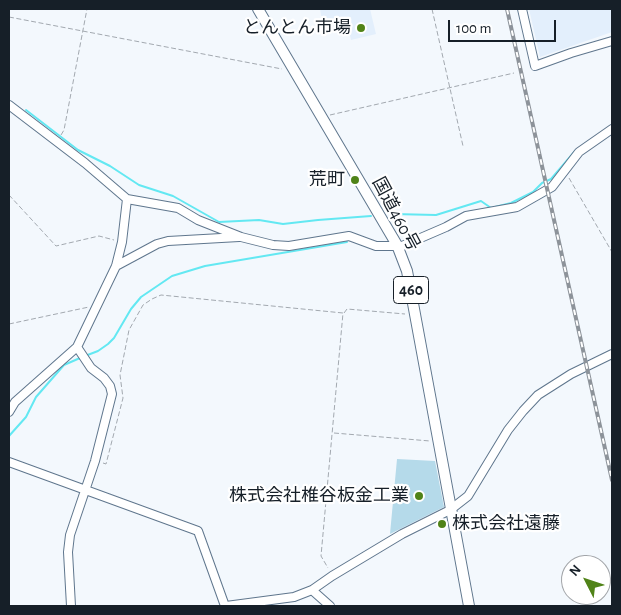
<!DOCTYPE html>
<html>
<head>
<meta charset="utf-8">
<style>
	body { margin:0 }
	#map { position:relative; width:621px; height:615px; overflow:hidden; background:#f3f8fd; font-family:"Alegreya Sans",sans-serif }
	canvas { display:block }
	.frame { position:absolute; inset:0; border:10px solid #161f28; pointer-events:none }
	.north { position:absolute; left:561px; top:555px; width:50px; height:50px; box-sizing:border-box; background:#fff; border:1px solid #a2a5a9; border-radius:50%; rotate:311deg; font-size:14px; font-weight:700; line-height:20px; text-align:center; color:#161f28 }
	.north::after { content:''; display:block; margin:auto; width:18px; height:22px; background:#508318; clip-path:polygon(50% 0,100% 100%,50% 72%,0 100%) }
	.scale { position:absolute; left:448px; top:20px; width:108px; height:22px; box-sizing:border-box; border:2px solid #161f28; border-top:0; padding-left:6px; font-size:15px; line-height:18px; white-space:nowrap; color:#161f28; -webkit-text-stroke:4px #fff; paint-order:stroke }
</style>
</head>
<body>
<div id="map">
<canvas width="621" height="615"></canvas>
<div class="frame"></div>
<div class="north">N</div>
<div class="scale">100 m</div>
</div>
<script>
const ctx = document.querySelector('canvas').getContext('2d');
ctx.lineJoin = 'round';
function paint(path, color) {
  ctx.fillStyle = color;
  ctx.fill(path, 'evenodd');
}
function toPath(rows) {
  const path = new Path2D();
  for (const r of rows) {
    path.moveTo(r[0], r[1]);
    for (let i = 2; i < r.length; i += 2) path.lineTo(r[i], r[i + 1]);
  }
  return path;
}
function trace(path, color, width, dash) {
  ctx.strokeStyle = color;
  ctx.lineWidth = width;
  ctx.lineCap = dash ? 'butt' : 'round';
  ctx.setLineDash(dash || []);
  ctx.stroke(path);
}
function write(font, color, halo, rows, align = 'center') {
  ctx.font = font + ' "Alegreya Sans","Noto Sans JP",sans-serif';
  ctx.lineWidth = 4.5;
  ctx.setLineDash([]);
  ctx.textBaseline = 'middle';
  ctx.strokeStyle = halo;
  ctx.fillStyle = color;
  for (const [text, x, y, turn = 0] of rows) {
    ctx.save();
    ctx.translate(x, y);
    ctx.rotate((+turn || 0) * Math.PI / 180);
    ctx.textAlign = isNaN(turn) ? turn : align;
    if (halo) ctx.strokeText(text, 0, 0);
    ctx.fillText(text, 0, 0);
    ctx.restore();
  }
}
const built = toPath([
	[320,9,370,9,376,34,351,40,346,18,338,19,336,18,322,21],
	[529,9,612,9,612,32,540,57]
]);
const stream = toPath([
	[26,110,78,150,110,166,139,185,173,196,219,222,259,220,283,224,318,220,371,216],
	[393,214,436,215,481,201,491,208,511,203,533,192,542,183,551,179,576,150],
	[85,356,98,351,108,344,114,338,131,309,141,297,172,276,205,266,347,242],
	[9,436,26,417,36,397,64,365,80,358]
]);
const building = toPath([
	[397,459,435,461,444,507,390,534]
]);
const path = toPath([
	[432,9,463,146],
	[9,17,282,69],
	[330,115,514,73],
	[61,135,64,130,87,9],
	[569,178,612,252],
	[9,195,56,246,99,236,114,240],
	[344,313,347,309,405,314],
	[9,324,89,307],
	[334,433,430,441],
	[103,463,106,464,123,398,120,375,129,330,143,305,152,299,161,295,343,313,321,556,328,568]
]);
const minor = toPath([
	[522,9,535,66,571,53,612,41],
	[9,105,85,163,127,199,178,208,198,220,241,237,273,245,289,246,349,236,376,246,402,246,446,227,466,216,517,207,552,187,579,152,612,129],
	[116,266,157,244,168,241,239,237],
	[9,412,15,402,77,347,116,266,122,242,127,199],
	[9,462,198,531,225,606],
	[312,590,330,606],
	[71,606,68,552,70,535,95,461,112,394,110,386,104,378,91,368,77,347],
	[226,606,294,597,312,590,332,576,402,534,450,510,468,496,508,430,523,411,538,395,571,374,612,354]
]);
const highway = toPath([
	[258,9,397,245,407,271,469,606]
]);
const rail = toPath([
	[507,9,612,480]
]);
const markers = [
	[361,28,5,"#508318"],
	[355,180,5,"#508318"],
	[419,496,5,"#508318"],
	[442,524,5,"#508318"]
];
const shields = [
	[411,290,35]
];
const shieldNames = [
	["460",411,290]
];
const poiNames = [
	["とんとん市場",351,28],
	["荒町",345,180],
	["株式会社椎谷板金工業",409,496],
	["株式会社遠藤",452,524,"left"]
];
const streetNames = [
	["国道460号",396,214,62]
];
paint(built, '#e3effc');
trace(stream, '#63e8f2', 2);
paint(building, '#b5daea');
trace(minor, '#5f768d', 10);
trace(highway, '#5f768d', 12);
trace(path, '#a2a8af', 1, [5, 2.5]);
trace(minor, '#fff', 8);
trace(highway, '#fff', 10);
trace(rail, '#8d939a', 4);
trace(rail, '#fff', 2, [5.5]);
for (const [x, y, r, color] of markers) {
  const dot = new Path2D();
  dot.arc(x, y, r, 0, 2 * Math.PI);
  ctx.fillStyle = color;
  ctx.fill(dot);
  trace(dot, '#fff', 2);
}
for (const [x, y, w] of shields) {
  const box = new Path2D();
  box.roundRect(x - w / 2, y - 13.5, w, 27, 4);
  ctx.fillStyle = '#fff';
  ctx.fill(box);
  trace(box, '#161f28', 1);
}
write('bold 16px', '#161f28', null, shieldNames);
write('18px', '#161f28', '#fff', poiNames, 'right');
write('18px', '#161f28', '#fff', streetNames);
</script>
</body>
</html>
